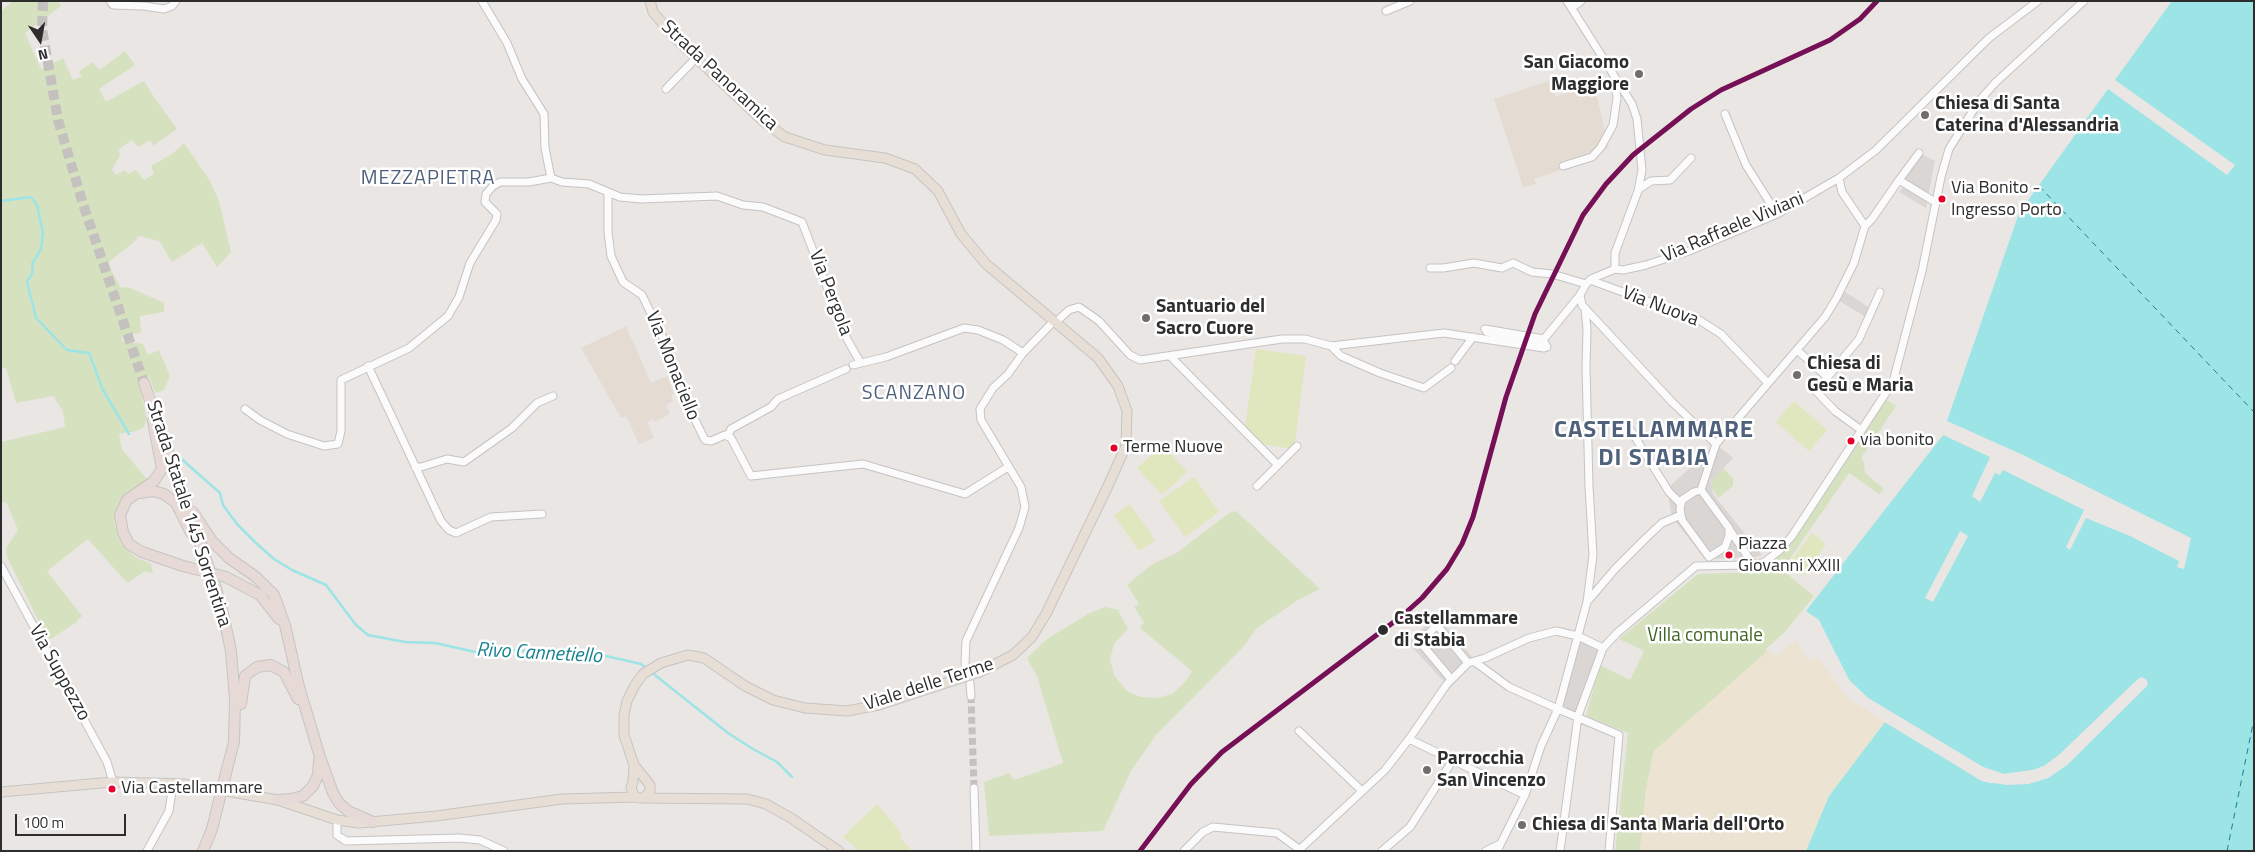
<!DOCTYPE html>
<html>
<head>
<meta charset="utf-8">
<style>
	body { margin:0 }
	#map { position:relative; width:2255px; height:852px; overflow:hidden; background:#eae6e3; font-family:"Titillium Web",sans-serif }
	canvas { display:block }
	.frame { position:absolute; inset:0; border:2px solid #2d2d2d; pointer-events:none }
	.north { position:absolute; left:15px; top:15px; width:50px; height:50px; -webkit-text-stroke:4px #fff; paint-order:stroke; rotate:168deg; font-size:14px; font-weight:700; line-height:20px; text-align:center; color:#2d2d2d }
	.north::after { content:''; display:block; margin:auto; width:18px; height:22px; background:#2d2d2d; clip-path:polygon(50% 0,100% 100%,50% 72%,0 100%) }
	.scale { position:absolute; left:15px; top:814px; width:111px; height:22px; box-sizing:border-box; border:2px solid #2d2d2d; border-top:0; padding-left:6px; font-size:15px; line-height:18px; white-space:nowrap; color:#2d2d2d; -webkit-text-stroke:4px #fff; paint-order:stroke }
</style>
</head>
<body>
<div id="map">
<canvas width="2255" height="852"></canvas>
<div class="frame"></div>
<div class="north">N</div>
<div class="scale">100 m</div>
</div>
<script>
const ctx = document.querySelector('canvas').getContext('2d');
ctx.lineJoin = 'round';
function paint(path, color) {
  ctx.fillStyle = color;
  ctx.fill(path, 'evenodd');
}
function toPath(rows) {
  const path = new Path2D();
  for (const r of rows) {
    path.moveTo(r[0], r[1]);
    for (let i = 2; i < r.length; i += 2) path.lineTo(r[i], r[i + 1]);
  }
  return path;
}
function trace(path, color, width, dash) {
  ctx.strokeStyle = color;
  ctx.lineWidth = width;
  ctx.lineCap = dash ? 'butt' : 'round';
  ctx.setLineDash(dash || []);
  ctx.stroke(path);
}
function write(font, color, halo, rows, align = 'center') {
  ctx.font = font + ' "Titillium Web",sans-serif';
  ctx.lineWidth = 5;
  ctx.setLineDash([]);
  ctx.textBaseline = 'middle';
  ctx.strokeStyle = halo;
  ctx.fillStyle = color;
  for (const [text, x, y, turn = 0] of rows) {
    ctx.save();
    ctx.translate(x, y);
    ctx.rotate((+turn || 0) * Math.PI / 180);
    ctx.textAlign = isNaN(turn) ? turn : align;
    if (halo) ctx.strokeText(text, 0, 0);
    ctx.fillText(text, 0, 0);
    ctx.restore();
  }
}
const education = toPath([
	[1548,81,1556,96,1586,88,1589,97,1596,93,1609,147,1593,159,1534,179,1536,184,1523,187,1494,99],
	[626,326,651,383,667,376,674,394,671,395,673,401,666,405,670,414,655,422,653,419,647,422,654,438,639,444,626,416,621,418,581,348]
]);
const green = toPath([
	[13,1,58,1,61,6,25,33,41,69,63,58,73,80,82,76,79,72,92,62,100,70,125,51,135,65,99,89,106,102,144,81,154,97,177,129,153,146,151,141,148,141,138,147,132,140,119,149,120,155,112,170,116,175,125,170,128,174,136,170,144,180,154,174,151,166,172,154,184,143,210,181,219,201,231,252,217,267,202,243,172,262,159,241,139,236,132,244,107,263,121,288,128,287,164,303,164,312,140,316,141,333,122,335,122,341,143,344,148,355,159,350,170,376,164,390,155,393,149,377,141,380,140,385,147,420,143,428,136,431,119,434,122,449,145,477,149,480,122,499,114,523,123,545,135,557,151,564,153,573,145,571,127,583,88,539,47,571,82,616,75,623,51,639,47,638,7,557,6,548,18,530,7,504,5,502,1,504,1,442,65,427,63,411,53,396,16,403,6,368,1,368,1,11],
	[1885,399,1896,406,1861,458,1864,463,1865,473,1884,489,1879,494,1849,473,1782,570,1814,596,1786,631,1766,649,1767,652,1654,751,1646,789,1640,851,1615,851,1628,733,1586,716,1600,665,1630,680,1644,651,1619,639,1698,574,1756,572,1768,567,1793,538],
	[1724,469,1733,478,1733,486,1718,498,1711,487,1712,479,1715,473],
	[1236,511,1320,589,1298,600,1257,628,1244,646,1156,735,1131,771,1103,831,989,836,984,782,1009,773,1014,780,1063,763,1037,676,1027,658,1047,639,1088,614,1105,607,1118,610,1128,629,1114,644,1110,659,1114,675,1128,692,1141,697,1157,698,1172,694,1185,682,1192,671,1140,628,1144,622,1134,607,1139,604,1127,585,1151,565,1178,552,1229,513]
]);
const sand = toPath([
	[1796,640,1808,661,1817,657,1848,698,1885,722,1829,796,1806,851,1640,851,1646,789,1654,751,1769,650,1775,657]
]);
const pitch = toPath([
	[1256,349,1306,356,1294,449,1262,444,1245,428],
	[1794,401,1827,430,1809,451,1776,422],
	[1163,445,1187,472,1162,495,1137,468],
	[1194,477,1219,512,1185,537,1159,501],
	[1130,504,1155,540,1139,551,1114,515],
	[1812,533,1826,544,1803,576,1788,565],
	[877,804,902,834,899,837,912,851,859,851,843,837]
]);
const plaza = toPath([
	[1918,152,1935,161,1926,208,1899,192,1903,187,1893,181],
	[1842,290,1873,310,1869,319,1836,299],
	[1716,444,1733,458,1711,482,1713,494,1762,555,1753,558,1705,559,1672,517,1667,489],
	[1437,616,1473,658,1470,667,1450,688,1407,642],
	[1578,636,1603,648,1578,716,1558,709]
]);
const water = toPath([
	[2172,1,2254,1,2254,851,1806,851,1829,796,1885,722,1982,781,1990,783,2028,784,2048,778,2067,765,2147,686,2147,680,2141,677,2059,755,2044,766,2033,770,2004,774,1983,767,1868,698,1849,680,1819,620,1806,611,1943,435,1990,457,1972,496,1980,502,1995,473,2000,475,2003,470,2084,510,2066,547,2070,550,2086,518,2130,536,2179,561,2177,567,2184,569,2191,538,2023,455,1947,421,2019,213,2108,89,2227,175,2235,165,2115,80]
]);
const pier = toPath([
	[1960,531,1968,536,1933,602,1925,598],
	[1837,656,1849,680,1868,698,1983,767,2004,774,2033,770,2044,766,2059,755,2138,679,2144,678,2148,684,2067,765,2048,778,2028,784,2007,785,1982,781,1883,721,1886,720,1983,778,2007,783,2028,782,2047,775,2065,763,2144,686,2145,682,2139,681,2061,756,2045,768,2034,773,2004,777,1981,770,1867,700,1847,682,1835,657]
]);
const stream = toPath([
	[1,201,31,197,37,205,43,233,41,249,32,264,33,272,27,282,36,318,67,350,89,353,103,390,129,434],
	[177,455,220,493,223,505,237,524,256,543,274,559,292,570,326,585,356,625,368,635,405,642,435,643,480,653,511,650,606,656,641,664,728,733,753,749,777,762,792,777]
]);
const ferry = toPath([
	[2039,186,2254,412],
	[2227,851,2254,719]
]);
const minorTunnel = toPath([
	[971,696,974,788]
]);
const highwayTunnel = toPath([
	[43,1,42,29,58,120,83,204,144,383]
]);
const minor = toPath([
	[110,1,113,5,144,6,164,9,172,6,176,1],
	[482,1,507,43,522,79,544,114,545,148,551,178,562,182,589,184,608,192,608,232,611,256,623,282,642,295,666,344,674,364,676,378,685,400,705,440,711,441,725,435,731,438,751,476,863,464,965,494,1008,467],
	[1567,1,1632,104,1637,119,1642,170,1638,191,1615,253,1615,269],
	[1573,1,1576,5,1581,1],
	[1386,11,1410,1],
	[666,89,696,58],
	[1725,114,1746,165,1777,214],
	[1563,166,1592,157,1601,147,1613,125,1617,98,1614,76],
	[1839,178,1842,192,1865,226],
	[1899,180,1919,153],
	[1639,189,1651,181,1670,180,1691,158],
	[608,192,620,197,641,199,717,196,743,205,763,207,802,222,847,339,860,362],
	[1865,226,1872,219,1899,180,1935,202],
	[1430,268,1443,268,1474,263,1502,268,1513,263,1532,272,1552,274,1586,284],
	[1590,280,1699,320,1721,334,1768,383],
	[1585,309,1587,329,1586,367,1589,486,1593,555,1587,602,1558,709,1619,735,1609,851],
	[1056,322,1069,310,1079,307,1099,321,1130,355,1140,360,1282,339,1305,339,1331,346,1444,333,1544,348,1547,347,1545,343,1487,332,1485,329,1544,339,1580,295],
	[1331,346,1341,356,1380,373,1424,388,1451,368],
	[1797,350,1827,377],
	[1170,356,1278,465,1257,486],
	[1455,361,1473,337],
	[853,365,886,357,964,328,978,330,1003,340,1023,353],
	[368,366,441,521,449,530,456,533,491,517,542,514],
	[245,409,260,420,287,434,324,446,338,444,341,431,341,380,409,348,448,316,459,297,470,263,496,220,497,214,485,202,486,194,493,186,500,182,529,182,551,178],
	[1630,429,1669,492,1681,504],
	[1861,430,1835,411,1816,391,1859,339,1880,292],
	[728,435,731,429,771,407,778,399,846,369],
	[1716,444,1672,402,1582,305,1580,295,1586,284,1591,279,1615,269,1623,270,1646,265,1689,251,1777,214,1839,178,1876,150,1989,38,2038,1],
	[1278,465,1297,446],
	[415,467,421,467,447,459,464,462,512,428,537,403,553,396],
	[1701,490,1716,444,1825,317,1836,299,1854,263,1865,226],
	[1701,490,1729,528,1729,536,1725,547,1709,557,1682,520,1680,509,1682,500,1694,492,1701,490],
	[1729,529,1753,564],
	[1,566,107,762,113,782],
	[1587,602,1615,569,1646,538,1662,523,1681,515],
	[1475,662,1509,687,1558,709,1541,746,1525,795,1497,851],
	[965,664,966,641,1019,528,1025,507,1021,487,981,420,980,409,993,388,1008,374,1023,353,1054,321],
	[1451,679,1420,642,1437,625,1468,663],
	[970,683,971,696],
	[1299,731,1362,791],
	[1409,739,1525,795],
	[974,788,976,851],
	[337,820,337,835,346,841,459,838,480,840,504,851],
	[147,851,169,811,173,784],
	[1184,851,1203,832,1213,827,1277,833,1299,849],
	[1298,851,1385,770,1409,739,1447,684,1468,663,1485,658,1529,638,1556,631,1578,636,1603,648],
	[1382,851,1410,827,1453,760],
	[1486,851,1498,845],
	[1560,851,1578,716,1603,648,1617,633,1696,566,1749,565,1763,563,1779,551,1792,536,1893,382,1922,271,1941,177,1949,149,1979,101,1995,83,2084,1]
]);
const major = toPath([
	[650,1,653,12,675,38,763,121,785,137,825,150,885,158,915,169,938,191,961,234,986,264,1098,358,1118,386,1127,411,1126,446,1107,488,1046,614,1032,637,1013,655,980,672],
	[634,765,650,785,650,792,643,798],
	[1,792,113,782,185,784,278,800,337,820,359,823,436,816,562,799,636,797],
	[839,851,791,818,766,804,747,799,639,798,634,796,631,787,633,782,634,765,624,735,624,715,627,701,635,685,643,674,661,663,688,655,704,658,745,686,773,700,805,708,847,711,879,705,958,679]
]);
const highway = toPath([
	[144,383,216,588,224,618,231,651,235,700,234,742,227,769],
	[153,421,162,469,154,481,127,500,120,515,123,532,129,544,142,552,183,566],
	[140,493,153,491,164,494,176,503,191,533],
	[193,512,212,541,229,558,256,577,274,595,285,625,299,687,320,757,333,793,339,803,348,811,373,822],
	[226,577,260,595,279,619],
	[241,704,245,676,257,667,271,665,284,672,298,699],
	[278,800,291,799,303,796,313,786,318,775,319,761],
	[203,851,212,829]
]);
const majorBridge = toPath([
	[958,679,980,672]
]);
const highwayBridge = toPath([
	[183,566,226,577],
	[212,829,227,769]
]);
const rail1 = toPath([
	[1140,851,1191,784,1222,752,1403,615,1422,598,1447,569,1462,544,1473,517,1506,397,1535,314,1583,215,1606,184,1633,155,1691,109,1721,90,1830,40,1860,19,1877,1]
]);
const markers = [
	[1639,74,5,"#6f6e6d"],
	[1925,115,5,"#6f6e6d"],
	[1942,199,4.5,"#e4002b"],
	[1146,318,5,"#6f6e6d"],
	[1797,375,5,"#6f6e6d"],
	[1851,441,4.5,"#e4002b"],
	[1114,448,4.5,"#e4002b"],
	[1729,555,4.5,"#e4002b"],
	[1383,630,6,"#2d2d2d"],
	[1427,770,5,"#6f6e6d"],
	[112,789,4.5,"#e4002b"],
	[1522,825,5,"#6f6e6d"]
];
const busNames = [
	["Via Bonito -",1951,189],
	["Ingresso Porto",1951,211],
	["via bonito",1860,441],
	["Terme Nuove",1123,448],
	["Piazza",1738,545],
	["Giovanni XXIII",1738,567],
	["Via Castellammare",121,789]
];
const poiNames = [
	["San Giacomo",1629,63,"right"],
	["Maggiore",1629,85,"right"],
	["Chiesa di Santa",1935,104],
	["Caterina d'Alessandria",1935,126],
	["Santuario del",1156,307],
	["Sacro Cuore",1156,329],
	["Chiesa di",1807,364],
	["Gesù e Maria",1807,386],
	["Parrocchia",1437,759],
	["San Vincenzo",1437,781],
	["Chiesa di Santa Maria dell'Orto",1532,825]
];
const streetNames = [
	["Strada Panoramica",719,76,43],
	["Via Raffaele Viviani",1733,228,-23],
	["Via Pergola",830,293,69],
	["Via Nuova",1660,307,21],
	["Via Monaciello",672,366,68],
	["Strada Statale 145 Sorrentina",188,514,72],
	["Via Suppezzo",59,673,61],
	["Viale delle Terme",929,685,-18]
];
const stopNames = [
	["Castellammare",1394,619],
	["di Stabia",1394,641]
];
const parkNames = [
	["Villa comunale",1705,636]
];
const neighbourhoodNames = [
	["MEZZAPIETRA",428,179],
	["SCANZANO",914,394]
];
const waterNames = [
	["Rivo Cannetiello",539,654,3]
];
const districtNames = [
	["CASTELLAMMARE",1654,431],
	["DI STABIA",1654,459]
];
paint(education, '#e4dbd2');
paint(green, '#d6e2bf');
paint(sand, '#ede3d3');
paint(pitch, '#e0e6bd');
paint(plaza, '#dad6d3');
paint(water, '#9de4e6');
paint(pier, '#eae6e3');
trace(stream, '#9de4e6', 2.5);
trace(ferry, '#17828f', 1, [6, 5]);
trace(minorTunnel, '#c4c1bf', 7, [7, 3.5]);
trace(highwayTunnel, '#c4c1bf', 10, [10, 5]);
trace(minor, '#c5c3c3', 9);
trace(major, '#c6c4c3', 11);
trace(highway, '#c6c4c3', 12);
trace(minor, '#fcfbfb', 7);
trace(major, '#e7dfd6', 9);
trace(highway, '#e7dad6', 10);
trace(majorBridge, '#c6c4c3', 11, []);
trace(highwayBridge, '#c6c4c3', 12, []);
trace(majorBridge, '#e7dfd6', 9);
trace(highwayBridge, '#e7dad6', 10);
trace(rail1, '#751056', 5);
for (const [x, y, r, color] of markers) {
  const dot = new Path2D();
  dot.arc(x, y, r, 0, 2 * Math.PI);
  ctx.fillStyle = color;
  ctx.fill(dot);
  trace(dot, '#fff', 2);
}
write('18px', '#2d2d2d', '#fff', busNames, 'left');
write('bold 19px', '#2d2d2d', '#fff', poiNames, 'left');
write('19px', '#2d2d2d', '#fff', streetNames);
write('bold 19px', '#2d2d2d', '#fff', stopNames, 'left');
write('19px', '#3f6620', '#fff', parkNames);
ctx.letterSpacing = '1px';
write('20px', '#50617b', '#fff', neighbourhoodNames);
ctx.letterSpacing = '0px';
write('italic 20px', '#17828f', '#fff', waterNames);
ctx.letterSpacing = '1px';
write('bold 24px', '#50617b', '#fff', districtNames);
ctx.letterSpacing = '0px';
</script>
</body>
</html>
